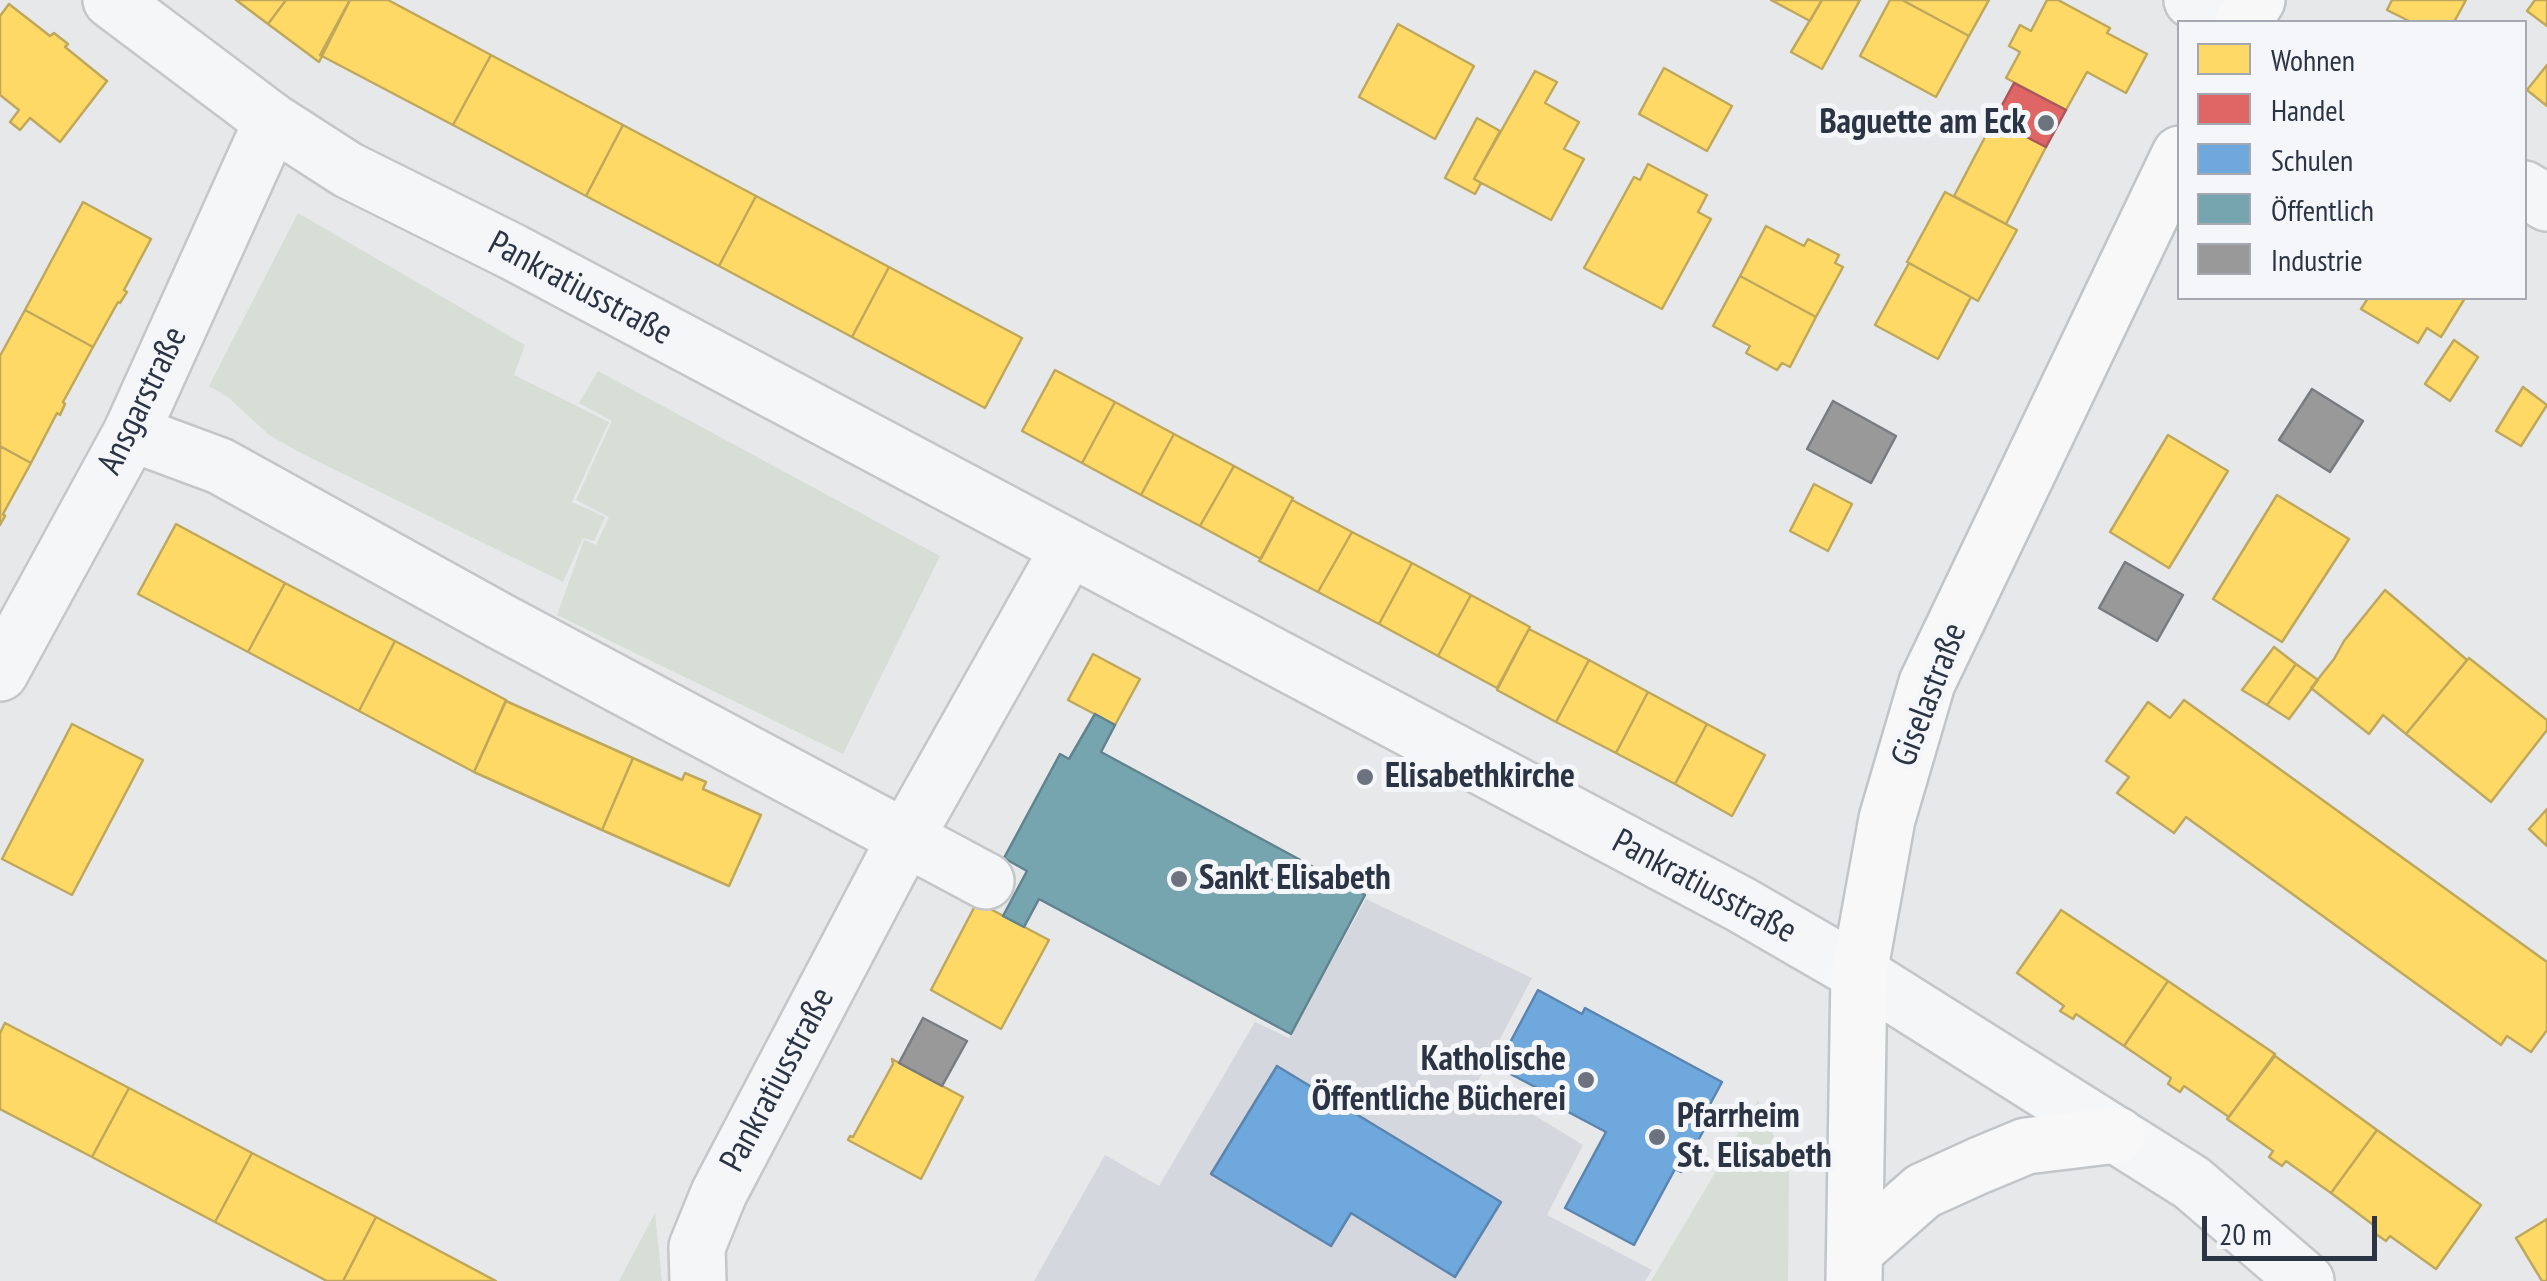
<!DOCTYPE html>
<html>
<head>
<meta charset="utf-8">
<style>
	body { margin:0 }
	#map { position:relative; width:2547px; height:1281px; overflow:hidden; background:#e6e8ea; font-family:"PT Sans Narrow",sans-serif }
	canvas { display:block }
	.legend { position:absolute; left:2177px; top:20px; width:350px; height:280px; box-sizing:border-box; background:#f4f6f9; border:2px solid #a4a8b1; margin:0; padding:12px 18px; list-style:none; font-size:30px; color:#2b3445 }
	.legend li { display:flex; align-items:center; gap:20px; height:50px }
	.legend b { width:50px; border:2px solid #a4a8b1 }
	.scale { position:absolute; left:2202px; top:1216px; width:175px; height:45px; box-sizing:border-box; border:5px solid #2b3445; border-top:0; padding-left:12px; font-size:30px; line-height:35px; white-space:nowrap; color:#2b3445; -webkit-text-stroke:8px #f4f6f9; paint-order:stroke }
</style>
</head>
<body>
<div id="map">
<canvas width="2547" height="1281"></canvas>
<ul class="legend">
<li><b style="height:28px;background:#ffd966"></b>Wohnen</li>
<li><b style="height:28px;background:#e06666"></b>Handel</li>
<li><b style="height:28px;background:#6fa8dc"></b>Schulen</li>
<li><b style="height:28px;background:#76a5af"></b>Öffentlich</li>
<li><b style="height:28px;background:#999"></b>Industrie</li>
</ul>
<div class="scale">20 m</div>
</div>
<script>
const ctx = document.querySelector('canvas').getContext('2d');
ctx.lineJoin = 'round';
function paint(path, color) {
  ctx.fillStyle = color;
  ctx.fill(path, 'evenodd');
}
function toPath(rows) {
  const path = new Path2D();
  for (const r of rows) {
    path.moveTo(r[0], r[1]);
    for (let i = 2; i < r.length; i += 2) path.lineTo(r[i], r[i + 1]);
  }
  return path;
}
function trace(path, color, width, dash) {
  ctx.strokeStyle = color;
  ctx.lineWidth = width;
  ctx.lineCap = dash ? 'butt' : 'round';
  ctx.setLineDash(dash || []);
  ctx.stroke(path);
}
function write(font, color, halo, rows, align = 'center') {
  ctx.font = font + ' "PT Sans Narrow",sans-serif';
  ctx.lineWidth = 10;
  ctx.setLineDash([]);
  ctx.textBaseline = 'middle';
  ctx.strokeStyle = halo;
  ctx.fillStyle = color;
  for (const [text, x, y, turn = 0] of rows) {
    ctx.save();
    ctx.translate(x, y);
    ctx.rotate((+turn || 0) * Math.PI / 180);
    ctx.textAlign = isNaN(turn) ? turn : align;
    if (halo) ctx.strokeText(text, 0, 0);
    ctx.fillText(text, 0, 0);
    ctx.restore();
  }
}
const built = toPath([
	[1366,899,1532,978,1478,1081,1583,1145,1547,1215,1652,1270,1645,1281,1034,1281,1105,1155,1159,1186,1255,1022,1289,1038]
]);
const green = toPath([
	[298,213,525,345,514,375,609,422,572,502,605,517,594,541,583,538,563,582,301,453,269,435,229,398,209,386],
	[598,371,940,556,843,754,557,615,584,540,596,545,609,517,576,500,612,421,579,403],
	[1758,1100,1789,1171,1788,1281,1651,1281],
	[655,1213,662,1281,619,1281]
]);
const homes = toPath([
	[236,0,286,0,268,24,236,0],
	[286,0,350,0,319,62,268,24,286,0],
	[350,0,388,0,491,55,453,125,320,55,350,0],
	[1771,0,1822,0,1810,21,1771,0],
	[1822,0,1860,0,1822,69,1791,52,1822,0],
	[1890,0,1902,0,1969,36,1936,97,1860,56,1890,0],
	[1902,0,1989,0,1969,36,1902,0],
	[2047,0,2058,0,2110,28,2107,33,2147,54,2126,93,2087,72,2066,110,2006,78,2020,52,2009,46,2020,25,2031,31,2047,0],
	[2392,0,2466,0,2454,22,2411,22,2387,10,2392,0],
	[2535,0,2547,0,2547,26,2527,11,2535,0],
	[9,4,50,36,54,33,68,44,65,47,107,81,60,142,30,118,20,130,10,122,19,110,0,95,0,16,9,4],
	[1398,24,1474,66,1435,139,1359,97,1398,24],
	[491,55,623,125,586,196,453,125,491,55],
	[2547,65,2547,106,2527,90,2547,65],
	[1664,68,1732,106,1707,151,1639,114,1664,68],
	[1535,71,1557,82,1545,103,1579,122,1564,149,1584,159,1551,220,1474,179,1535,71],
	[1477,118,1500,131,1474,179,1481,183,1475,194,1445,178,1477,118],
	[1994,120,2046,147,2006,224,1954,196,1994,120],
	[623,125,756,196,719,266,586,196,623,125],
	[1648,164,1707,195,1698,212,1711,219,1662,309,1584,268,1634,177,1640,180,1648,164],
	[1945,192,2017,230,1978,301,1907,262,1945,192],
	[756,196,889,267,852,337,719,266,756,196],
	[83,202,151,239,124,290,127,292,120,303,118,302,93,347,25,310,83,202],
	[1766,226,1804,246,1808,239,1839,255,1835,263,1843,267,1816,317,1740,276,1766,226],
	[1909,263,1971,297,1938,359,1875,325,1909,263],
	[889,267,1022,338,985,408,852,337,889,267],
	[1740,276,1816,317,1790,367,1782,363,1777,370,1746,353,1750,346,1713,326,1740,276],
	[2368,298,2465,298,2441,337,2427,328,2418,343,2361,309,2368,298],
	[25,310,93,347,63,402,65,404,60,415,57,413,31,463,0,446,0,356,25,310],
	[2454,340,2478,357,2450,401,2425,384,2454,340],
	[1055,370,1115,402,1082,463,1022,431,1055,370],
	[2523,387,2547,405,2521,446,2496,431,2523,387],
	[1115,402,1174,434,1141,495,1082,463,1115,402],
	[1174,434,1234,466,1200,526,1141,495,1174,434],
	[2168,435,2228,471,2169,568,2110,532,2168,435],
	[0,446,31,463,3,514,5,516,0,525,0,446],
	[1234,466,1293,498,1261,559,1200,526,1234,466],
	[1814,484,1852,504,1828,551,1790,531,1814,484],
	[2277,495,2349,539,2282,642,2213,599,2277,495],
	[1292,500,1352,532,1318,592,1259,561,1292,500],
	[176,524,285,583,248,652,138,594,176,524],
	[1352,532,1412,563,1379,624,1318,592,1352,532],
	[1412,563,1471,595,1438,656,1379,624,1412,563],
	[285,583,395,641,359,711,248,652,285,583],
	[2385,590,2467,660,2406,734,2383,715,2369,734,2311,688,2334,659,2344,641,2385,590],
	[1471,595,1530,627,1497,688,1438,656,1471,595],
	[1529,629,1589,660,1556,722,1497,690,1529,629],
	[395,641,506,700,474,772,359,711,395,641],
	[2274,647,2296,664,2267,705,2242,690,2274,647],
	[1093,654,1140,679,1115,725,1068,700,1093,654],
	[2469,658,2547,720,2547,730,2491,802,2406,734,2469,658],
	[1589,660,1648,692,1616,753,1556,722,1589,660],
	[2296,664,2318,680,2289,719,2267,705,2296,664],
	[1648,692,1707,724,1675,784,1616,753,1648,692],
	[2184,700,2547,962,2547,1030,2531,1052,2507,1036,2501,1045,2186,817,2174,833,2117,793,2129,777,2106,761,2148,702,2170,718,2184,700],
	[506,701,633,758,602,830,474,772,506,701],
	[72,724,143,760,72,895,2,859,72,724],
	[1707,724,1765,755,1732,816,1675,784,1707,724],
	[633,758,682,780,685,773,706,782,703,789,761,815,729,886,602,830,633,758],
	[2547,809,2547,846,2529,829,2547,809],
	[977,902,1049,940,1001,1029,931,990,977,902],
	[2061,910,2168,981,2124,1046,2076,1014,2073,1019,2060,1011,2064,1006,2017,973,2061,910],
	[2168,981,2275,1054,2229,1117,2184,1086,2180,1092,2168,1084,2171,1078,2124,1046,2168,981],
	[5,1023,129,1088,92,1157,0,1109,0,1033,5,1023],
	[2275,1056,2377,1130,2331,1193,2286,1161,2282,1166,2269,1157,2273,1151,2227,1119,2275,1056],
	[892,1059,963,1097,921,1179,848,1140,850,1136,853,1137,893,1064,892,1059],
	[129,1088,252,1153,215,1222,92,1157,129,1088],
	[2377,1130,2481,1205,2436,1269,2390,1236,2386,1241,2373,1232,2376,1227,2331,1193,2377,1130],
	[252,1153,376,1217,343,1281,327,1281,215,1222,252,1153],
	[376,1217,496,1281,343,1281,376,1217],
	[2547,1219,2547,1281,2542,1281,2516,1238,2547,1219]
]);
const shops = toPath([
	[2014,83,2066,110,2046,147,1994,120,2014,83]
]);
const schools = toPath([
	[1538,990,1582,1014,1585,1008,1722,1082,1701,1121,1707,1124,1681,1172,1675,1169,1634,1245,1565,1208,1606,1132,1538,1096,1541,1090,1497,1067,1538,990],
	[1277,1066,1501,1202,1455,1277,1351,1213,1331,1246,1211,1174,1277,1066]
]);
const public = toPath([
	[1095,714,1115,725,1101,752,1365,895,1291,1034,1039,899,1024,927,1003,916,1027,871,1004,858,1060,754,1069,759,1095,714]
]);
const industry = toPath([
	[2312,389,2363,421,2330,472,2279,440,2312,389],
	[1833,401,1896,436,1871,483,1807,449,1833,401],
	[2125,562,2183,595,2157,641,2099,608,2125,562],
	[923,1018,967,1041,942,1086,899,1063,923,1018]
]);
const minor = toPath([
	[111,0,272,121,348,170,513,252,1740,904,1859,973,2192,1183,2306,1281],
	[2192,0,2230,22],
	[2524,189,2547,203],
	[131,433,220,466,498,620,986,881],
	[0,673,131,433,272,121],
	[698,1281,697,1247,719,1193,905,839,1069,548]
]);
const major = toPath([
	[2243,22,2257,0],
	[1855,1251,1923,1191,1978,1166,2026,1146,2117,1135],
	[1854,1281,1859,973,1887,819,1927,683,2180,154]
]);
const markers = [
	[2046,123,10,"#6c737f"],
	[1365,777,10,"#6c737f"],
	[1179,879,10,"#6c737f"],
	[1586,1080,10,"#6c737f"],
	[1657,1137,10,"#6c737f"]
];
const poiNames = [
	["Baguette am Eck",2026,123,"right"],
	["Elisabethkirche",1385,777],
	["Sankt Elisabeth",1199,879],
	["Katholische",1566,1060,"right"],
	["Öffentliche Bücherei",1566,1100,"right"],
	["Pfarrheim",1677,1117],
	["St. Elisabeth",1677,1157]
];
const streetNames = [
	["Pankratiusstraße",580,289,28],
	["Ansgarstraße",143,401,-64],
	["Giselastraße",1930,695,-69],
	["Pankratiusstraße",1704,887,28],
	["Pankratiusstraße",778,1080,-62]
];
paint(built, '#d4d7dd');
paint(green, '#d6ded6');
paint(homes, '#ffd966');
trace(homes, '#bfa85c', 2.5);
paint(shops, '#e06666');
trace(shops, '#aa575c', 2.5);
paint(schools, '#6fa8dc');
trace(schools, '#5b85af', 2.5);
paint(public, '#76a5af');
trace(public, '#60838f', 2.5);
paint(industry, '#999');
trace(industry, '#787b80', 2.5);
trace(minor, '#c4c6c8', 60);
trace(major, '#c2c5c8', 60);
trace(minor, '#f5f6f7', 55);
trace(major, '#f8f8f8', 55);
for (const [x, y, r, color] of markers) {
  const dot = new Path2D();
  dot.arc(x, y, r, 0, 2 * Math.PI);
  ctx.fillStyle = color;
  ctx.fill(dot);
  trace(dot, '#f4f6f9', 4);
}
write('bold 35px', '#2b3445', '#f4f6f9', poiNames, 'left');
write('35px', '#2b3445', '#f4f6f9', streetNames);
</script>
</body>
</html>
